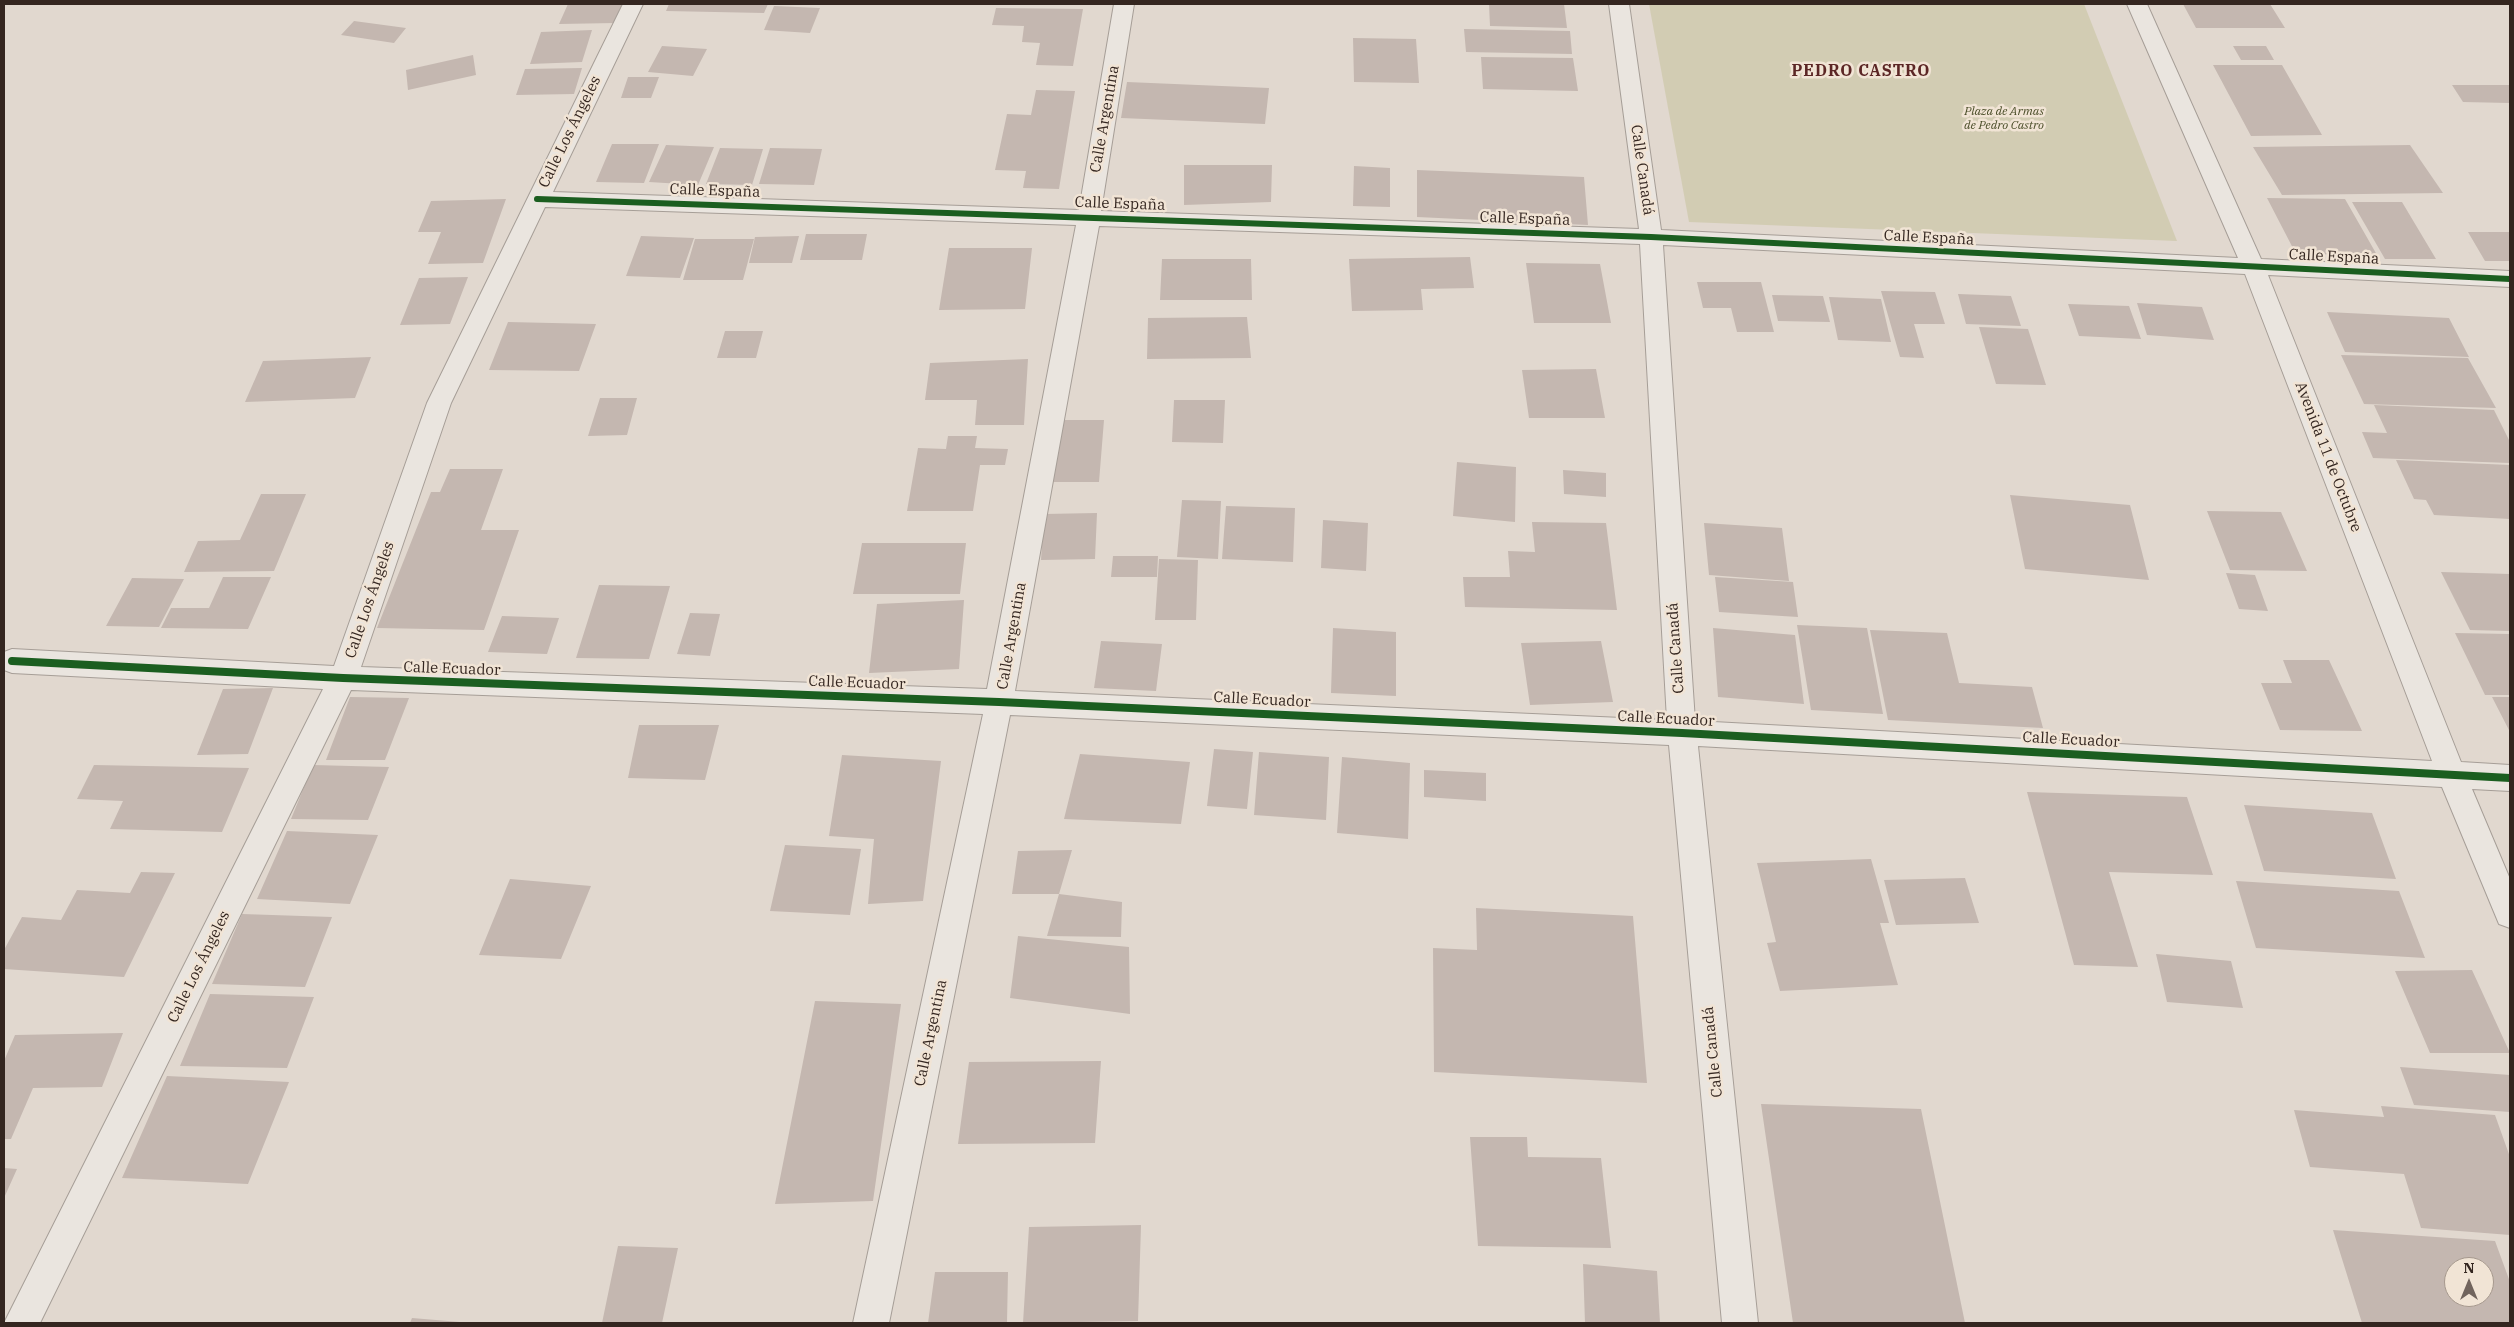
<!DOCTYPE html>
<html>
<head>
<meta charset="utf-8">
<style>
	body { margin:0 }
	#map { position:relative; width:2514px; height:1327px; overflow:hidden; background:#e1d8cf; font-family:"IBM Plex Serif",serif }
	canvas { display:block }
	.frame { position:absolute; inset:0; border:5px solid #342620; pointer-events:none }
	.north { position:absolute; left:2444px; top:1257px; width:50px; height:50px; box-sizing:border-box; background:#f1e4d5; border:1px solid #a5988d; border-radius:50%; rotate:0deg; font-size:14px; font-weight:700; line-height:20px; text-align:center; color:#342620 }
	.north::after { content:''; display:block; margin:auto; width:18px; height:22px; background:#71645d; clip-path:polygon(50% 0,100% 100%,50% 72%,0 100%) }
</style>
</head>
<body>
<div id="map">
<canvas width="2514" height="1327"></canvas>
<div class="frame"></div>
<div class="north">N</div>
</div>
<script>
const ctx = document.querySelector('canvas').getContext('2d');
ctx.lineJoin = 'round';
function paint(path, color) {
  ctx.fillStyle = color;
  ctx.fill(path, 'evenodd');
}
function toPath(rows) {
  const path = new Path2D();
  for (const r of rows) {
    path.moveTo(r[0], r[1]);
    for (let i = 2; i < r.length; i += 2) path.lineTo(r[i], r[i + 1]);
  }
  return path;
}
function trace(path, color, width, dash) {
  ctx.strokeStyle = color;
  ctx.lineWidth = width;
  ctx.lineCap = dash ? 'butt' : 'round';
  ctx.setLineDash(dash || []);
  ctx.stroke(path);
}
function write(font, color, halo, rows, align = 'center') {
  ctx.font = font + ' "IBM Plex Serif",serif';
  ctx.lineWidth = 5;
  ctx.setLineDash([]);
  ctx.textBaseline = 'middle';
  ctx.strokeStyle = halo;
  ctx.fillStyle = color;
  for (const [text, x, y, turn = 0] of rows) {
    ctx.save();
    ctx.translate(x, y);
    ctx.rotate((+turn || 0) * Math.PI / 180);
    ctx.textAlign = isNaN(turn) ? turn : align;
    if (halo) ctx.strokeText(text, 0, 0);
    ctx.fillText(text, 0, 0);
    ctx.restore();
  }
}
const green = toPath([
	[1649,4,2084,4,2177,241,1689,222]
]);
const building = toPath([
	[568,4,622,4,615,23,559,24],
	[669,4,768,4,764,13,666,11],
	[1489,4,1564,4,1567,28,1490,26],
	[2183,4,2270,4,2285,28,2196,28],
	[774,6,820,8,810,33,764,30],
	[996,8,1083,9,1073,66,1036,65,1040,43,1022,42,1024,26,992,25],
	[354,21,406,28,394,43,341,35],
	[1464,29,1570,31,1572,54,1466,52],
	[592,30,582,62,530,64,541,32],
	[1353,38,1416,39,1419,83,1354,82],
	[662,46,707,49,693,76,648,72],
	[2233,46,2266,46,2274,60,2241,60],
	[473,55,476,75,408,90,406,70],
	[1481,57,1573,58,1578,91,1483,89],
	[2213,65,2282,65,2322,135,2251,136],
	[582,68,574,94,516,95,525,69],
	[628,77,659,77,651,98,621,98],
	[1127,82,1269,88,1265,124,1121,118],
	[2452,85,2510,85,2510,103,2463,102],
	[1036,90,1075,91,1059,189,1023,188,1026,171,995,170,1007,114,1031,115],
	[612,144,659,144,644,183,596,182],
	[666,145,714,147,698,185,649,182],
	[2410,145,2443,193,2282,195,2253,147],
	[720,148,763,149,752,185,706,184],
	[770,148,822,149,814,185,759,184],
	[1184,165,1272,165,1271,202,1184,205],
	[1354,166,1390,168,1390,207,1353,206],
	[1417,170,1584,177,1588,225,1417,217],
	[2267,198,2345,199,2377,255,2296,254],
	[506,199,483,263,428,264,441,232,418,232,431,201],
	[2352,202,2402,202,2436,259,2385,259],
	[2468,232,2510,232,2510,261,2485,261],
	[806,234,867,234,862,260,800,260],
	[641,236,694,238,680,278,626,276],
	[799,236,792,263,749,263,755,237],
	[695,239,754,239,743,280,683,280],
	[949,248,1032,248,1025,309,939,310],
	[1470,257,1474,288,1421,289,1423,310,1352,311,1349,259],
	[1162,259,1251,259,1252,300,1160,300],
	[1526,263,1600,264,1611,323,1534,323],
	[468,277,450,324,400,325,419,278],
	[1697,282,1761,282,1774,332,1737,332,1731,308,1703,308],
	[1881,291,1935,292,1945,324,1914,324,1924,358,1900,357],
	[1958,294,2011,296,2021,326,1966,324],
	[1772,295,1823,296,1830,322,1778,321],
	[1829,297,1881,299,1891,342,1838,340],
	[2137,303,2202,307,2214,340,2147,335],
	[2068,304,2129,306,2141,339,2079,336],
	[2327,312,2449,318,2469,357,2345,352],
	[1247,317,1251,358,1147,359,1148,318],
	[508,322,596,324,579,371,489,370],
	[1979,327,2028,329,2046,385,1996,384],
	[725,331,763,331,756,358,717,358],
	[2341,355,2468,358,2496,408,2364,404],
	[371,357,355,398,245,402,263,361],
	[1028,359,1024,425,975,425,977,400,925,400,930,363],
	[1596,369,1605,418,1529,418,1522,370],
	[600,398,637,398,627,435,588,436],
	[1174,400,1225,400,1223,443,1172,442],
	[2374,405,2494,410,2510,442,2510,463,2373,458,2362,432,2387,433],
	[1056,420,1104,420,1099,482,1050,482],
	[948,436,977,436,975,448,1008,449,1005,465,980,465,973,511,907,511,918,448,946,449],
	[2396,460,2510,465,2510,519,2434,515,2426,500,2414,499],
	[1457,462,1516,467,1515,522,1453,516],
	[450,469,503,469,481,530,519,530,484,630,377,628,431,492,440,492],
	[1563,470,1606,473,1606,497,1564,494],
	[261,494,306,494,274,571,184,572,198,541,240,540],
	[2010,495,2130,505,2149,580,2025,569],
	[1182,500,1221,501,1218,559,1177,557],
	[1226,506,1295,508,1293,562,1222,559],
	[2207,511,2281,512,2307,571,2230,570],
	[1097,513,1095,559,1041,560,1044,514],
	[1323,520,1368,523,1366,571,1321,568],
	[1532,522,1606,523,1617,610,1465,607,1463,577,1510,577,1508,551,1535,552],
	[1704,523,1782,528,1789,581,1709,575],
	[862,543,966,543,960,594,853,594],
	[1113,556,1158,556,1157,577,1111,577],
	[1159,559,1198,560,1196,620,1155,620],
	[2441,572,2510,574,2510,631,2470,630],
	[2226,573,2255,575,2268,611,2239,609],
	[223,577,271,577,248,629,161,628,171,608,209,608],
	[1715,577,1793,582,1798,617,1719,612],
	[132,578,184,579,159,627,106,626],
	[599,585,670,586,649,659,576,658],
	[964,600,959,669,869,673,877,604],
	[690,613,720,614,710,656,677,654],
	[502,616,559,618,547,654,488,652],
	[1797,625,1867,628,1883,714,1811,710],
	[1333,628,1396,632,1396,696,1331,693],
	[1713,628,1795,635,1804,704,1718,697],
	[1870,630,1947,633,1959,683,2032,687,2043,728,1888,720],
	[2455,633,2510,634,2510,695,2485,695],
	[1101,641,1162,644,1156,691,1094,688],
	[1601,641,1613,702,1530,705,1521,643],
	[2283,660,2329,660,2362,731,2280,730,2261,683,2292,683],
	[273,688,248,754,197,755,223,689],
	[350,697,409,698,385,760,326,760],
	[2492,697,2510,697,2510,732],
	[639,725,719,725,705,780,628,778],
	[1214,749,1253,752,1247,809,1207,806],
	[1259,752,1329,757,1326,820,1254,815],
	[1080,754,1190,762,1181,824,1064,819],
	[842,755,941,761,923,901,868,904,874,839,829,836],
	[1342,757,1410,763,1408,839,1337,833],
	[94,765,249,768,222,832,110,829,123,801,77,799],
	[313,765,389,767,368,820,291,819],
	[1424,770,1486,773,1486,801,1424,797],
	[2027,792,2187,797,2213,875,2109,872,2138,967,2074,965],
	[2244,805,2372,813,2396,879,2264,871],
	[287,831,378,835,350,904,257,899],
	[785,845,861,849,850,915,770,911],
	[1072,850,1059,894,1012,894,1018,851],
	[1871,859,1889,923,1880,923,1898,985,1780,991,1767,943,1776,942,1757,863],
	[141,872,175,873,124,977,4,969,4,950,22,917,61,920,77,890,130,893],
	[1965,878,1979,923,1896,925,1884,880],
	[510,879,591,886,561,959,479,955],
	[2236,881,2399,891,2425,958,2256,948],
	[1059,894,1122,902,1121,937,1047,936],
	[1476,908,1633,916,1647,1083,1434,1072,1433,948,1477,950],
	[242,914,332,917,305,987,212,984],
	[1018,936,1129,947,1130,1014,1010,998],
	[2156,954,2231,961,2243,1008,2167,1002],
	[2472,970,2510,1053,2430,1053,2395,971],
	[210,994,314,997,287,1068,180,1066],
	[815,1001,901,1004,873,1201,775,1204],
	[123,1033,102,1087,33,1088,11,1139,4,1139,4,1061,15,1035],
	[1101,1061,1095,1143,958,1144,969,1062],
	[2400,1067,2510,1075,2510,1112,2414,1105],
	[167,1076,289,1082,248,1184,122,1178],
	[1761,1104,1921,1109,1965,1323,1793,1323],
	[2381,1106,2495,1115,2510,1157,2510,1235,2421,1228,2404,1174,2310,1167,2294,1110,2384,1117],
	[1470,1137,1527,1137,1528,1157,1601,1158,1611,1248,1478,1246],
	[4,1168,17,1169,4,1198],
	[1141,1225,1138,1321,1023,1323,1029,1227],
	[2333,1230,2495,1241,2510,1282,2510,1323,2362,1323],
	[2454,1267,2484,1267,2484,1297,2454,1297],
	[618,1246,678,1248,662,1323,602,1323],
	[1583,1264,1657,1271,1660,1323,1585,1323],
	[935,1272,1008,1272,1007,1323,928,1323],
	[412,1318,460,1322,460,1323,410,1323]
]);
const minor = toPath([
	[623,4,643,4,553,192,1079,210,1114,4,1134,4,1101,211,1639,229,1609,4,1629,4,1661,230,2238,258,2127,4,2147,4,2261,259,2510,271,2510,287,2268,275,2461,762,2510,765,2510,791,2472,789,2510,879,2510,928,2499,924,2442,787,1698,746,1758,1323,1722,1323,1669,745,1010,715,889,1323,853,1323,983,714,351,690,40,1323,4,1323,323,689,12,673,4,670,4,652,12,649,334,666,427,403,623,4],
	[545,207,1076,225,987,689,361,667,451,403,545,207],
	[1099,226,1640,244,1667,720,1015,691,1099,226],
	[1663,245,2245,274,2432,761,1695,721,1663,245]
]);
const cyclewayFar1 = toPath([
	[537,199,1651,237,2510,279]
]);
const cycleway = toPath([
	[12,661,343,678,999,702,1682,733,2510,778]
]);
const farParknames = [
	["Plaza de Armas",2004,112],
	["de Pedro Castro",2004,126]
];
const streetNames = [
	["Calle Argentina",1105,119,-80],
	["Calle Los Ángeles",570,132,-64],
	["Calle Canadá",1642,170,82],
	["Calle España",715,191,2],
	["Calle España",1120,204,2],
	["Calle España",1525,219,2],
	["Calle España",1929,238,3],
	["Calle España",2334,257,3],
	["Avenida 11 de Octubre",2328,457,69],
	["Calle Los Ángeles",370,600,-71],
	["Calle Argentina",1012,636,-80],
	["Calle Canadá",1676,648,-94],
	["Calle Ecuador",452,669,2],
	["Calle Ecuador",857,683,2],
	["Calle Ecuador",1262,700,3],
	["Calle Ecuador",1666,719,3],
	["Calle Ecuador",2071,740,3],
	["Calle Los Ángeles",199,967,-64],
	["Calle Argentina",931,1033,-78],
	["Calle Canadá",1713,1052,-96]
];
const farDistrictnames = [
	["PEDRO CASTRO",1861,71]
];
paint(green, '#d2ccb3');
paint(building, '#c4b7b0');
trace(minor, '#a69e97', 2);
paint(minor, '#eae5df');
trace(cyclewayFar1, '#1b5e20', 6);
trace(cycleway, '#1b5e20', 8);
write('italic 12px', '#4b4e29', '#f1e4d5', farParknames);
write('15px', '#342620', '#f1e4d5', streetNames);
ctx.letterSpacing = '1px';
write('bold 16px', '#5c2625', '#f1e4d5', farDistrictnames);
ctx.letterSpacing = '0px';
</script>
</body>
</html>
